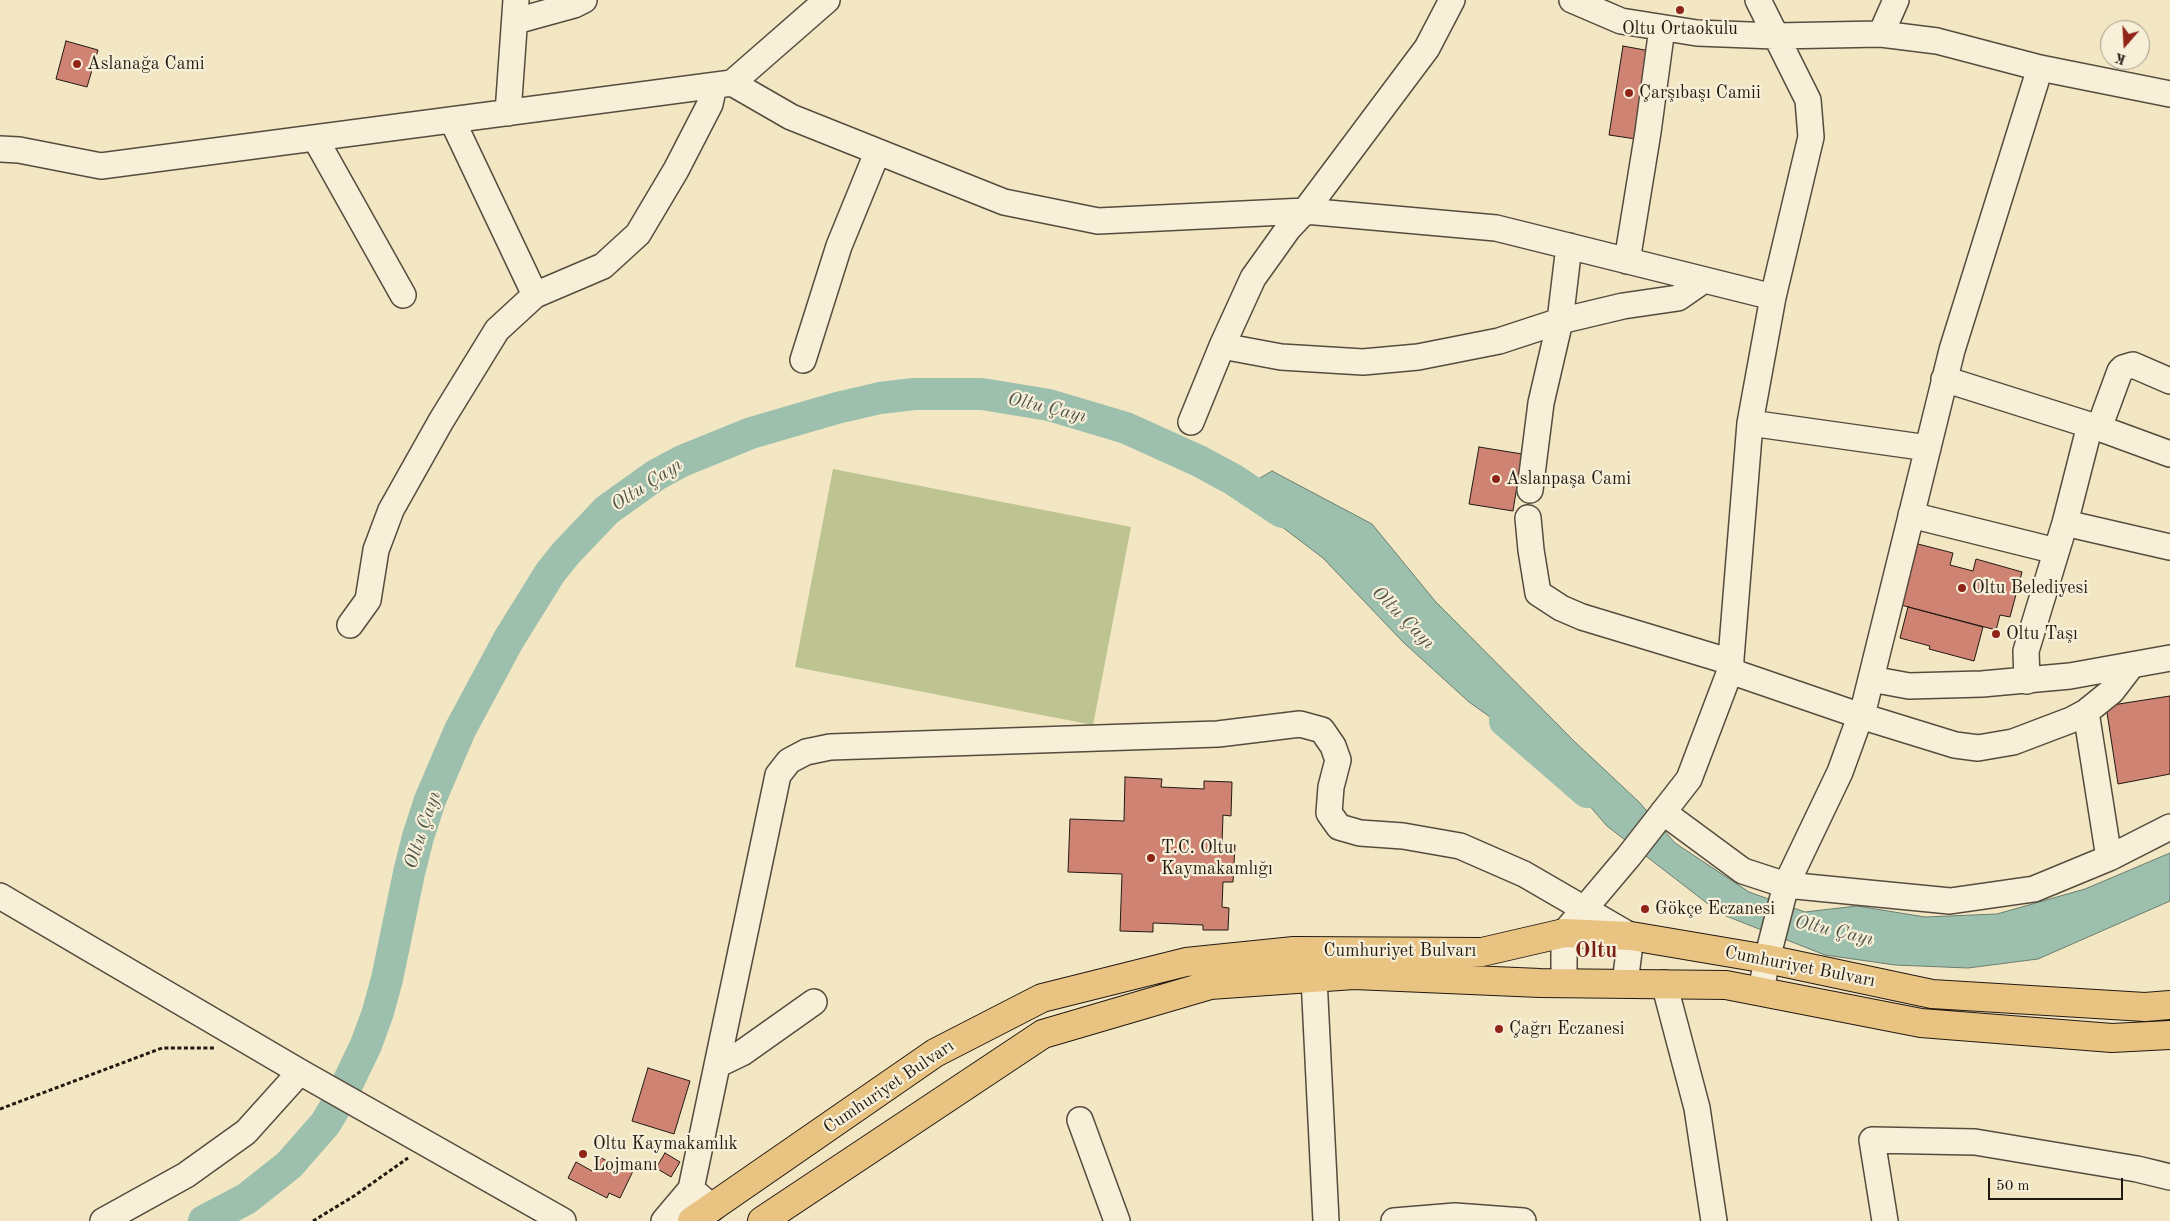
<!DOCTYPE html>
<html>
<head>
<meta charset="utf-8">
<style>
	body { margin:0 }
	#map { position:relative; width:2170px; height:1221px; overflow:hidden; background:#f2e6c3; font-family:"Old Standard TT",serif }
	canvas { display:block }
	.north { position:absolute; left:2100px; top:20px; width:50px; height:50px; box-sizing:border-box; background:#f7efd8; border:1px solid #a29988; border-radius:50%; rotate:199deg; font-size:14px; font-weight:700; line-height:20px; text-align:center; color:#221911 }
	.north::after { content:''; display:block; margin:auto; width:18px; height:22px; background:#8f2418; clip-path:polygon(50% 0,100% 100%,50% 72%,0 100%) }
	.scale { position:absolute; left:1988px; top:1178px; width:135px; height:22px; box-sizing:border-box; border:2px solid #221911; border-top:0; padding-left:6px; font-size:15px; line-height:18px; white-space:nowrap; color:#221911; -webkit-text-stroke:4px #f7efd8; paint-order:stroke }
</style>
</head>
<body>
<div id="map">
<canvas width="2170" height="1221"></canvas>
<div class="north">K</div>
<div class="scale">50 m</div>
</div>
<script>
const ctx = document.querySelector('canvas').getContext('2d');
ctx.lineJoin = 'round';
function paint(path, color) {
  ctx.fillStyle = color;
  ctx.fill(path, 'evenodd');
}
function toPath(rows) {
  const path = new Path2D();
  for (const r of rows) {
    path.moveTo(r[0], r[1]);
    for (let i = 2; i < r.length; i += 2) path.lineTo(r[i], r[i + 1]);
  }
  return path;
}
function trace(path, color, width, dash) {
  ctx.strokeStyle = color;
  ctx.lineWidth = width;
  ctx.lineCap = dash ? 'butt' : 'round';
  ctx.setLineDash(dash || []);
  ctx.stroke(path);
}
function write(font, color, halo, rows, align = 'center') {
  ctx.font = font + ' "Old Standard TT",serif';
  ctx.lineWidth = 4.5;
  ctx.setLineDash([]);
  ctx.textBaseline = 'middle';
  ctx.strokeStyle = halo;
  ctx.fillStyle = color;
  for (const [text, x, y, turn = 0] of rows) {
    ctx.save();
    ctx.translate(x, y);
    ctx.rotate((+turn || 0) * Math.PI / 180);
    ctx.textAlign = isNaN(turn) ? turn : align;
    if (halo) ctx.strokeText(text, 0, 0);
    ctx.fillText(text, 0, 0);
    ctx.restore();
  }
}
const green = toPath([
	[833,469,1131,527,1093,725,795,667]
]);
const water = toPath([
	[1272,471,1372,524,1435,601,1575,742,1639,802,1675,843,1749,892,1805,912,1857,906,1925,917,1997,914,2085,889,2170,853,2170,901,2038,959,1968,968,1895,965,1825,955,1721,914,1607,826,1548,758,1469,702,1403,642,1323,558,1236,492,1272,471]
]);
const river = toPath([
	[1505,721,1587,792],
	[204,1221,246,1199,289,1165,325,1124,339,1101,366,1045,378,1012,387,979,409,873,418,837,430,800,460,730,509,639,550,573,566,553,607,510,656,475,682,461,751,433,837,408,880,398,914,394,982,394,1049,405,1126,428,1199,461,1234,480,1282,512]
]);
const building = toPath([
	[66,41,98,50,87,87,56,79,66,41],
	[1623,46,1650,51,1636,139,1609,135,1623,46],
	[1479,447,1522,454,1513,511,1469,504,1479,447],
	[1918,544,1953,553,1950,565,1973,571,1976,559,2022,572,2010,617,2000,615,1996,630,1901,605,1918,544],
	[1908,607,1983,627,1974,661,1929,649,1930,646,1900,638,1908,607],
	[2170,696,2170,774,2118,784,2106,706,2170,696],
	[1125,777,1162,779,1161,787,1204,789,1204,781,1232,782,1231,816,1223,815,1222,844,1235,845,1233,882,1223,882,1222,907,1229,908,1228,930,1203,930,1203,925,1153,923,1153,932,1120,931,1122,874,1068,872,1070,819,1124,821,1125,777],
	[648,1068,690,1081,674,1134,632,1121,648,1068],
	[665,1153,680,1162,671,1177,656,1168,665,1153],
	[600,1157,617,1167,620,1161,634,1169,620,1198,609,1193,607,1198,568,1178,576,1162,592,1171,600,1157]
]);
const path = toPath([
	[0,1109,162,1048,216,1048],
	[313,1221,354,1196,408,1158]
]);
const minor = toPath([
	[1572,0,1621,21,1697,33,1775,36,1881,34,1937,41,2040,68,2170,94],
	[516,21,574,5,584,0],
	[1881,34,1896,0],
	[732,83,791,117,1004,202,1098,221,1305,211,1496,228,1773,297],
	[508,113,516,0],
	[452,120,535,295],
	[315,138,403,295],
	[0,149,19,150,101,166,732,83,827,0],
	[1627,261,1648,132,1662,28],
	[1222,346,1281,357,1363,362,1418,357,1499,341,1560,321,1623,306,1678,298,1704,280],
	[803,360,839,246,877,153],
	[1944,379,2099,428,2170,454],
	[1191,422,1222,346,1253,278,1288,229,1305,211,1427,48,1452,0],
	[1750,423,1928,448],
	[2099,428,2120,371,2123,368,2133,365,2170,381],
	[1530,490,1541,403,1560,321,1569,246],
	[1911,515,2056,551],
	[1528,518,1531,550,1538,593,1561,608,1582,617,1731,662],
	[2065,523,2170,547],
	[350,625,368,600,376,550,391,510,441,421,497,330,535,295,603,266,638,234,676,170,710,104,714,86],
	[1730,671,1861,716,1955,745,1978,748,2013,742,2071,720,2086,712,2112,691,2132,665],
	[1871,679,1909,686,1982,684,2070,676,2170,658],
	[2027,681,2026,651,2065,523,2090,425],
	[2086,712,2109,858],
	[1663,812,1743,871,1786,885,1950,901,2034,889,2109,858,2170,827],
	[0,896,300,1072,563,1221],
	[1314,978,1326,1221],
	[1564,983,1564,933,1629,856,1689,779,1730,671,1750,423,1773,297,1811,137,1808,100,1758,0],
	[1664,983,1697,1108,1714,1221],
	[1761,991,1767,959,1786,885,1840,772,1865,703,1952,350,2040,68],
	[717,1065,742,1053,814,1002],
	[1080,1120,1117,1221],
	[713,1208,691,1189,778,775,789,761,806,752,830,747,1218,734,1300,724,1322,730,1333,746,1338,760,1331,787,1329,813,1339,827,1360,833,1403,836,1460,846,1524,874,1631,936,1625,983],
	[103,1221,186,1175,246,1132,300,1072],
	[664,1221,691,1189],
	[1394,1221,1455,1216,1523,1221],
	[1885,1221,1872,1140,1975,1142,2137,1169,2170,1177]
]);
const major = toPath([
	[692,1221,935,1053,1042,998,1186,962,1294,951,1482,952,1564,933,1631,936,1767,959,1932,994,2145,1007,2170,1005],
	[762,1221,1043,1034,1210,985,1354,975,1540,983,1726,985,1921,1023,2112,1038,2170,1035]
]);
const markers = [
	[1680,10,5,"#8f2418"],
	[77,64,5,"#8f2418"],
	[1629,93,5,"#8f2418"],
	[1496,479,5,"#8f2418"],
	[1962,588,5,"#8f2418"],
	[1996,634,5,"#8f2418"],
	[1151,858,5,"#8f2418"],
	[1645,909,5,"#8f2418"],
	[1499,1029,5,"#8f2418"],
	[583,1154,5,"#8f2418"]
];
const poiNames = [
	["Oltu Ortaokulu",1680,29,"center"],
	["Aslanağa Cami",87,64],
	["Çarşıbaşı Camii",1639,93],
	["Aslanpaşa Cami",1506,479],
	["Oltu Belediyesi",1972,588],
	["Oltu Taşı",2006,634],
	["T.C. Oltu",1161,848],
	["Kaymakamlığı",1161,869],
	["Gökçe Eczanesi",1655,909],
	["Çağrı Eczanesi",1509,1029],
	["Oltu Kaymakamlık",593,1144],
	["Lojmanı",593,1165]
];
const streetNames = [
	["Cumhuriyet Bulvarı",1400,951],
	["Cumhuriyet Bulvarı",1800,967,11],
	["Cumhuriyet Bulvarı",889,1087,-34]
];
const waterNames = [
	["Oltu Çayı",1047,408,13],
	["Oltu Çayı",647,485,-33],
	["Oltu Çayı",1403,618,45],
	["Oltu Çayı",423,830,-72],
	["Oltu Çayı",1834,931,13]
];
const districtNames = [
	["Oltu",1596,951]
];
paint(green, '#bdc492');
paint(water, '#9cc0ad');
trace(water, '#6b7d6f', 1);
trace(river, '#9cc0ad', 32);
paint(building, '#cf8473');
trace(building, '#221911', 1);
trace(minor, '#564c3e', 28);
trace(major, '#221911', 30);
trace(path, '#221911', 3, [4, 2.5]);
trace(minor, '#f7efd8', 25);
trace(major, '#e9c382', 28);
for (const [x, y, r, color] of markers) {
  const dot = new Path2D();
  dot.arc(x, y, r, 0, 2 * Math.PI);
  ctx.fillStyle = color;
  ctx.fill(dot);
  trace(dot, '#f7efd8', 2);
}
write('18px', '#221911', '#f7efd8', poiNames, 'left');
write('18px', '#221911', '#f7efd8', streetNames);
write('italic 19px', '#4d5348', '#f7efd8', waterNames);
write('bold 22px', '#7a1f14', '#f7efd8', districtNames);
</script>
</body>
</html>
